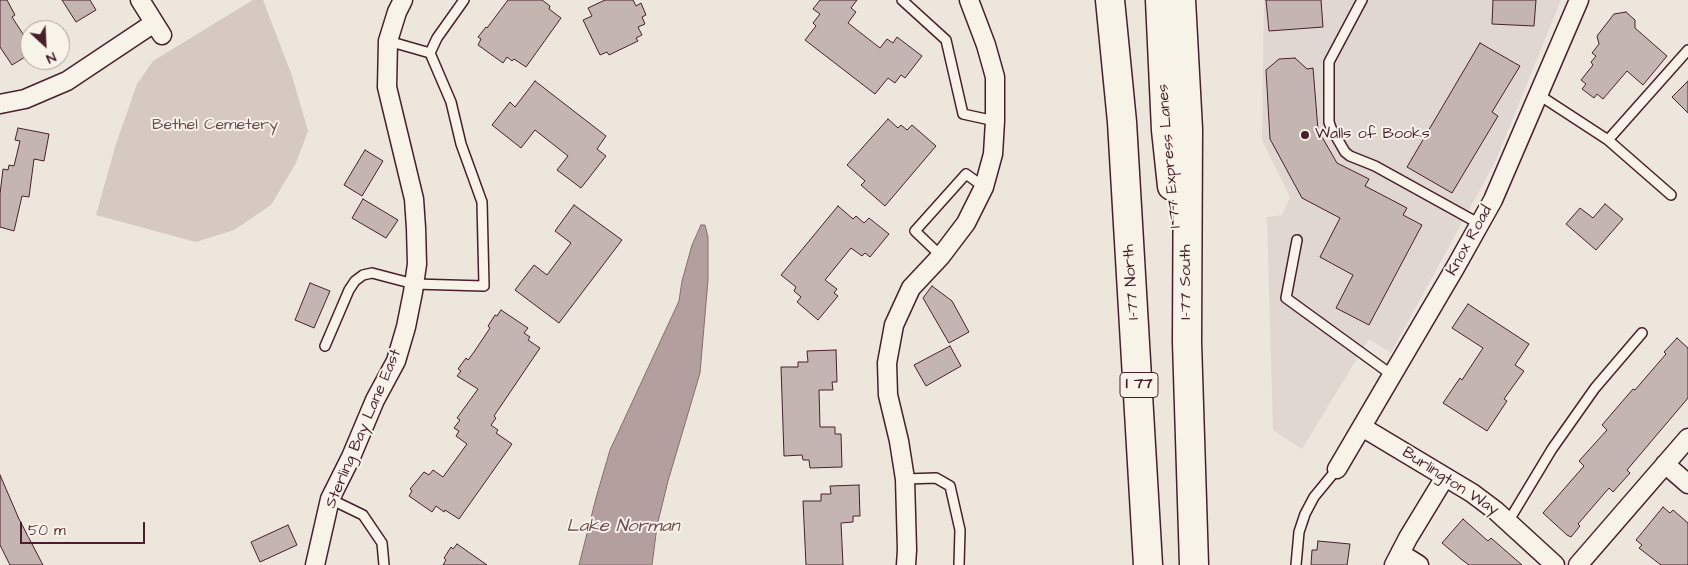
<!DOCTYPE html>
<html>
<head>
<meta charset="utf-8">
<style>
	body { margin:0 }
	#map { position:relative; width:1688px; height:565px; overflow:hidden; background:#ece6dd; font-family:"Architects Daughter",sans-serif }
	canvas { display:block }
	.north { position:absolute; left:20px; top:20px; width:50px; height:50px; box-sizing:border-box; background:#f7f3e8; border:1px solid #b29e9c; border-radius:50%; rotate:155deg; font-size:14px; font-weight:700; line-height:20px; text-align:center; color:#4a1f2b }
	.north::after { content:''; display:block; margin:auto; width:18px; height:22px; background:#4a1f2b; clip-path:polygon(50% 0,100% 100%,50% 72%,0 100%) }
	.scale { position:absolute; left:20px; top:522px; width:125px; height:22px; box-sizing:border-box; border:2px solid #4a1f2b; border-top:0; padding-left:6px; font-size:15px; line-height:18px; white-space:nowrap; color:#4a1f2b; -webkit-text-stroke:4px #f7f3e8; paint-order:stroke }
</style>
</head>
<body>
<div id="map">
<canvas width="1688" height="565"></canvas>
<div class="north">N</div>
<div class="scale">50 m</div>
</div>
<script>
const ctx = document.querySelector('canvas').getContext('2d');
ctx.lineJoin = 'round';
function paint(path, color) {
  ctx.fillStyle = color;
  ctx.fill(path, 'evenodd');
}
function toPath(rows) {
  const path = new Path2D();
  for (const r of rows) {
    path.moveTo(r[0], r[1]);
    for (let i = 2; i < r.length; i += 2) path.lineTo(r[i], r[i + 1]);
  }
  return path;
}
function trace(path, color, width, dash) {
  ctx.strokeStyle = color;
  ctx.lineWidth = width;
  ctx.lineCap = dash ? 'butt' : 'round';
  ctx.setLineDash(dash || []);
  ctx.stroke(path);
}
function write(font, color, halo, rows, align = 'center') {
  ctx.font = font + ' "Architects Daughter",sans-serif';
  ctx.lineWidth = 4;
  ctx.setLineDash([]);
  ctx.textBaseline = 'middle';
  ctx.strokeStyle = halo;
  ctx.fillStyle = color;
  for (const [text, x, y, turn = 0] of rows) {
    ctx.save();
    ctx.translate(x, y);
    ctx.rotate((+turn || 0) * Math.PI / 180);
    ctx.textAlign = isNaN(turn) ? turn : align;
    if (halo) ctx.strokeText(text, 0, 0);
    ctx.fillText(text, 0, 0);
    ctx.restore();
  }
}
const built = toPath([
	[1264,0,1561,0,1496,160,1391,353,1369,339,1302,449,1273,430,1267,217,1282,215,1290,197,1262,140]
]);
const green = toPath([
	[253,0,263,0,292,76,308,131,296,163,271,205,234,230,196,242,96,215,116,144,137,84,153,61]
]);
const water = toPath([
	[701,225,705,225,708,237,708,280,700,373,668,481,657,526,652,565,579,565,596,498,610,450,679,301,682,281,692,245,701,225]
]);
const building = toPath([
	[0,0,7,0,15,15,12,17,30,45,30,54,12,65,0,47,0,0],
	[62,0,90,0,96,10,76,22,62,0],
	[508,0,542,0,550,6,549,9,561,18,526,67,514,59,512,61,507,57,503,63,478,45,481,39,478,37,486,27,487,28,508,0],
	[605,0,633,0,636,6,641,3,646,15,642,17,645,24,638,27,642,35,636,38,638,41,609,55,607,52,600,55,583,20,592,16,588,8,605,0],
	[820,0,857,0,851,8,856,12,848,23,880,48,887,39,893,43,897,37,922,56,905,78,901,75,895,83,888,78,875,94,805,40,816,26,813,23,820,14,813,9,820,0],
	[1266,0,1321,0,1323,27,1269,31,1266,0],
	[1493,0,1536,0,1534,26,1492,24,1493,0],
	[1626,12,1635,20,1635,28,1667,56,1643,85,1627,71,1603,99,1597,94,1594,98,1582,89,1586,84,1581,80,1593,65,1591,62,1596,56,1592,53,1599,44,1597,36,1614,14,1626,12],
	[1480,43,1520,66,1492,112,1498,116,1452,193,1407,167,1480,43],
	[1295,58,1307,69,1313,68,1318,130,1337,163,1369,179,1365,186,1407,208,1403,215,1422,225,1369,325,1336,308,1353,275,1320,257,1340,218,1302,198,1270,139,1266,70,1279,59,1295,58],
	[535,81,606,136,597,149,606,156,581,188,557,170,568,156,535,130,521,148,492,125,510,102,515,107,535,81],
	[1688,81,1688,113,1672,97,1688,81],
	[888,119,898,128,901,125,907,130,912,125,936,146,885,206,861,185,865,181,847,165,888,119],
	[18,128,49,134,44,161,34,159,29,197,22,196,14,231,0,227,0,194,3,169,8,170,9,165,14,166,20,141,15,140,18,128],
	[365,150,383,161,362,196,344,185,365,150],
	[363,199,398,220,386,238,352,218,363,199],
	[1605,204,1623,219,1596,250,1566,224,1580,208,1593,218,1605,204],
	[574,205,622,240,559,323,515,290,534,265,547,275,571,243,555,231,574,205],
	[838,206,853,219,856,216,864,223,869,218,889,234,870,257,865,253,862,256,851,248,825,280,837,289,834,293,838,296,818,320,797,302,801,297,794,291,796,287,781,275,838,206],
	[310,283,330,291,314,328,295,320,310,283],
	[932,286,952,301,969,332,949,343,923,298,932,286],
	[1468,304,1529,344,1515,365,1524,371,1504,399,1507,401,1487,431,1443,403,1460,378,1462,380,1483,348,1452,328,1468,304],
	[501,310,528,328,524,333,530,337,528,340,540,348,494,416,496,418,491,425,498,430,496,433,512,444,459,519,445,510,444,512,436,506,432,512,409,496,412,491,410,489,424,472,429,475,433,470,443,477,467,444,456,436,459,431,454,428,460,420,457,418,478,389,457,376,461,371,458,369,466,358,468,360,474,352,490,328,488,326,495,315,497,316,501,310],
	[1677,338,1688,348,1688,398,1627,470,1630,473,1613,492,1609,488,1578,524,1580,526,1571,537,1567,535,1543,513,1584,466,1579,461,1607,430,1602,425,1633,389,1635,390,1666,354,1664,352,1677,338],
	[950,346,961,366,926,386,914,365,950,346],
	[836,350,837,382,832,382,833,390,819,390,820,427,835,427,835,434,841,434,842,467,810,468,809,460,803,460,802,455,784,456,781,367,798,367,798,362,808,362,807,351,836,350],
	[0,475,19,519,43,565,10,565,0,545,0,475],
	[859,485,860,516,853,516,853,522,841,523,843,565,806,565,803,501,821,501,821,494,831,494,830,486,859,485],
	[1663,507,1670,513,1673,510,1688,523,1688,565,1661,565,1639,548,1642,545,1636,540,1663,507],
	[1463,519,1488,541,1491,538,1522,565,1469,565,1461,559,1442,543,1463,519],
	[288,525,297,545,260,562,251,542,288,525],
	[1318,541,1350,544,1347,565,1311,565,1312,550,1317,550,1318,541],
	[457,544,487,565,443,565,446,560,444,558,451,547,453,549,457,544]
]);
const lane = toPath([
	[902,0,946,40,963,114,995,121],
	[1362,0,1329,62,1329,122,1331,128,1345,152,1350,156,1375,166,1478,223],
	[388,41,430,53],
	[1539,95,1608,140,1671,195],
	[1608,140,1688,50],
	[1297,240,1286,298,1392,375],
	[941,256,915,231,966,174,984,187],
	[325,346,349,290,355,281,363,275,372,273,414,284,484,286,482,202,461,144,451,102,430,53,437,38,464,0],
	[905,479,936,478,950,486,960,530,959,565],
	[330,499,363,515,382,543,384,565],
	[1508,522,1552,449,1595,388,1642,333],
	[1296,565,1299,532,1305,514,1314,497,1337,469]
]);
const street = toPath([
	[140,0,162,35],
	[0,104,25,99,67,81,154,23],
	[1362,427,1472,493,1496,511,1555,565],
	[1665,464,1688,484],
	[1337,469,1455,268,1493,200,1579,0],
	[1400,553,1419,565],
	[315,565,330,499,351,457,375,400,396,361,406,327,413,292,417,264,416,228,414,199,387,87,388,41,397,12,403,0],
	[906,565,907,550,905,479,899,441,888,395,887,363,894,325,911,288,941,256,966,223,984,187,993,154,995,121,995,77,986,45,969,0],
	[1394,565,1408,538,1445,477],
	[1578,565,1688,438]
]);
const highway = toPath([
	[1110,0,1122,122,1148,565],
	[1160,0,1166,130,1172,186],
	[1181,0,1188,129,1187,342,1194,565]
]);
const markers = [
	[1305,135,5,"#4a1f2b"]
];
const shields = [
	[1139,385,38]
];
const shieldNames = [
	["I 77",1139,385]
];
const parkNames = [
	["Bethel Cemetery",215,126]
];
const poiNames = [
	["Walls of Books",1315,135]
];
const streetNames = [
	["I 77 Express Lanes",1170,156,-95],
	["Knox Road",1470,241,-61],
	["I-77 North",1132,282,-94],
	["I-77 South",1187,282,-90],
	["Sterling Bay Lane East",364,429,-67],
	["Burlington Way",1450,482,33]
];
const waterNames = [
	["Lake Norman",623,527]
];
paint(built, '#e0d7d0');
paint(green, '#d5c9c2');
paint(water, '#b39f9d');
trace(water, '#896c6f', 1);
paint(building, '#c4b5b0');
trace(building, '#4a1f2b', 1);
trace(lane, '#4a1f2b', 12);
trace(street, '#4a1f2b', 21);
trace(highway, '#4a1f2b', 31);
trace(lane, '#f7f3e8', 9);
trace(street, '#f7f3e8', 18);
trace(highway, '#f7f3e8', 28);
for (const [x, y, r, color] of markers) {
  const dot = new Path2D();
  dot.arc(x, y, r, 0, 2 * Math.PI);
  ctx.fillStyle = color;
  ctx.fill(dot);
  trace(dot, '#f7f3e8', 2);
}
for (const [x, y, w] of shields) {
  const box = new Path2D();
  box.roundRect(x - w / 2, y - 12.5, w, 25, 4);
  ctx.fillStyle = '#f7f3e8';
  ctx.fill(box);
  trace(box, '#4a1f2b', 1);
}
write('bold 15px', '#4a1f2b', null, shieldNames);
write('16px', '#6d4a51', '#f7f3e8', parkNames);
write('16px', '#4a1f2b', '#f7f3e8', poiNames, 'left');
write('16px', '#4a1f2b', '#f7f3e8', streetNames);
write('italic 18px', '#6f4c53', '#f7f3e8', waterNames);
</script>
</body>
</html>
